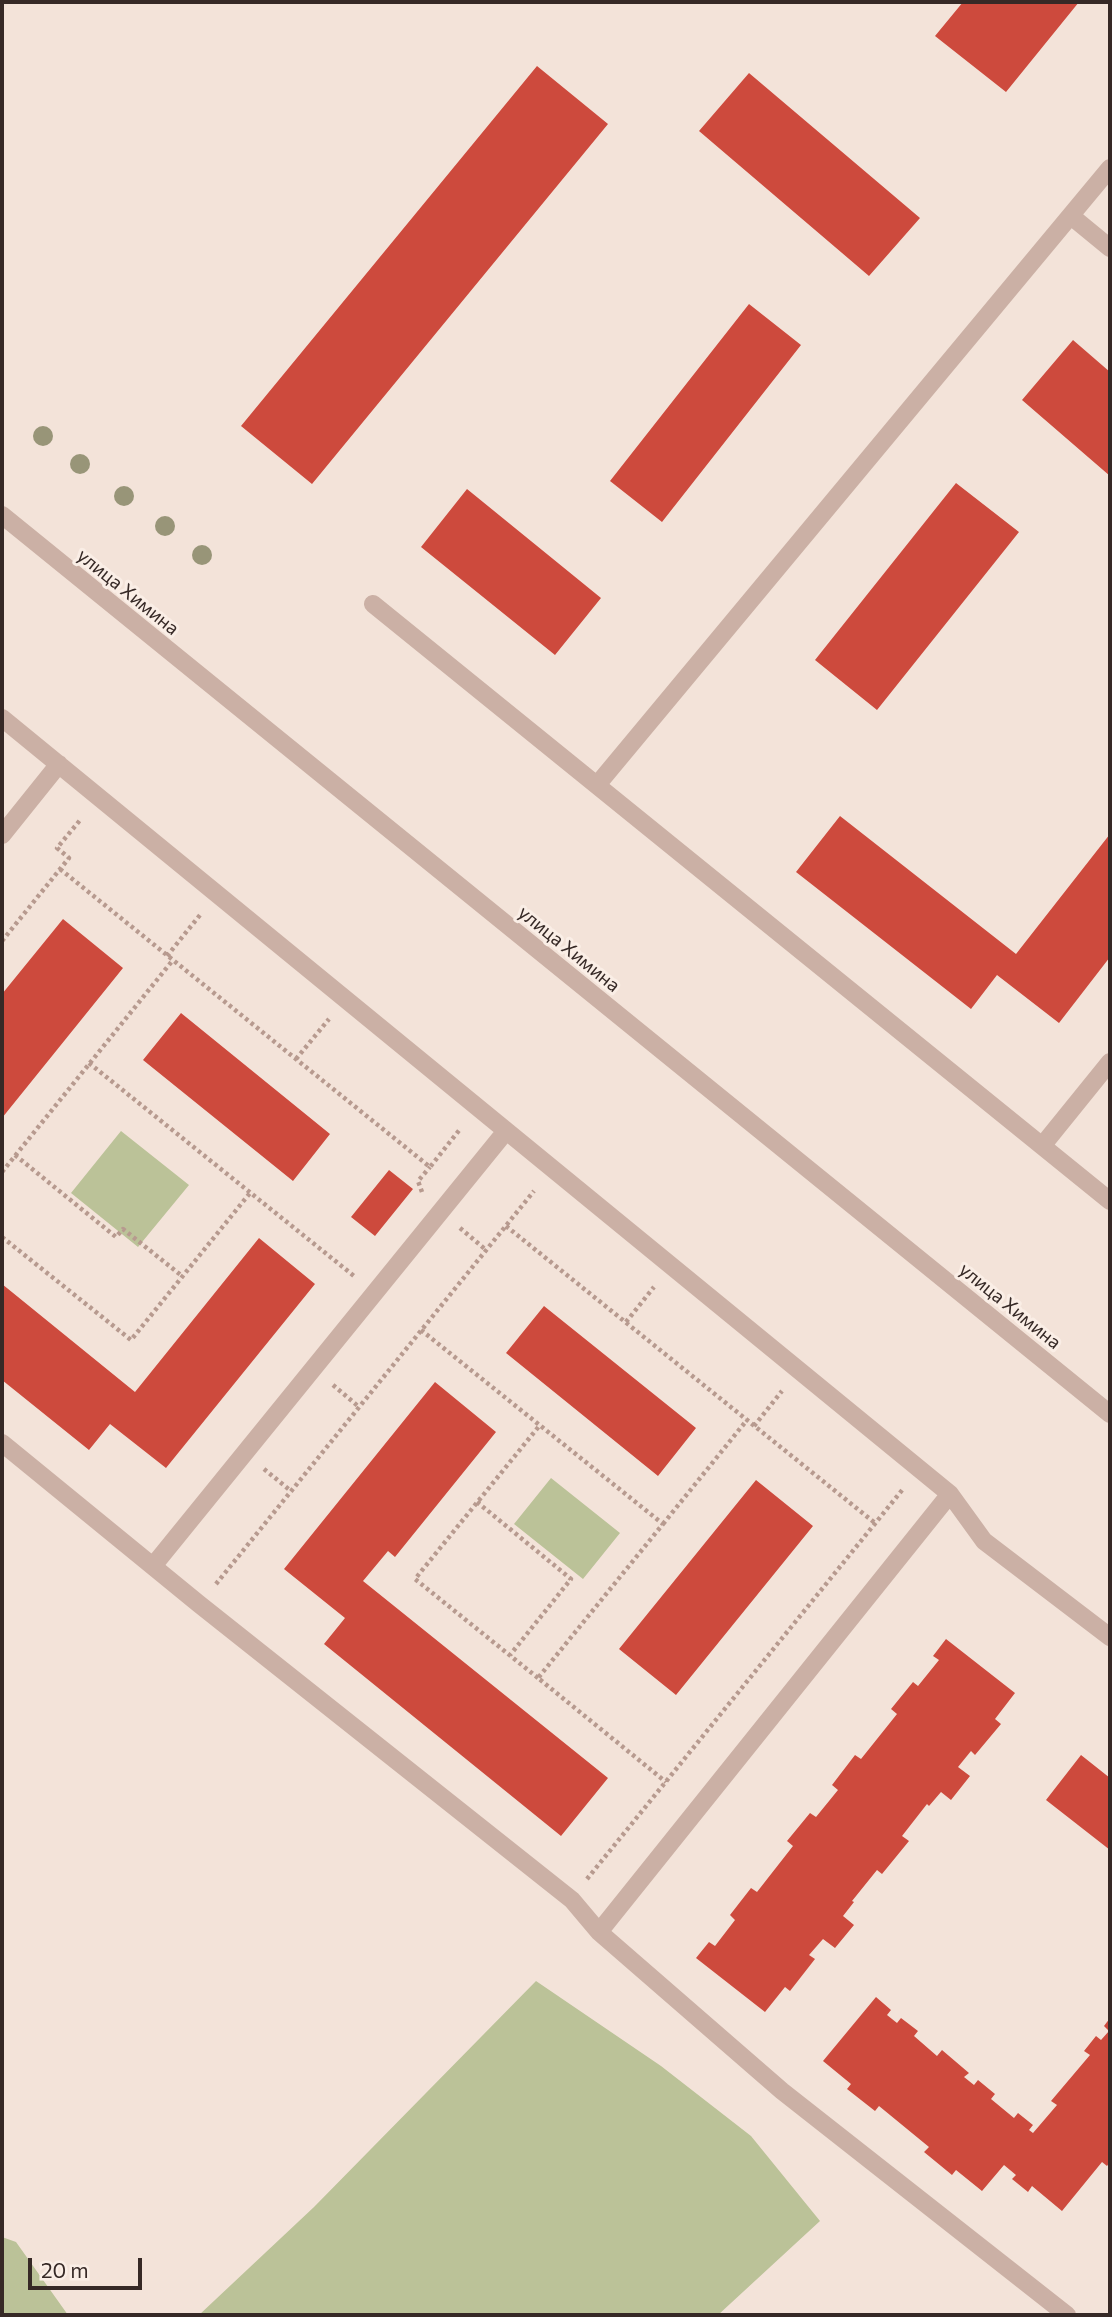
<!DOCTYPE html>
<html>
<head>
<meta charset="utf-8">
<style>
	body { margin:0 }
	#map { position:relative; width:1112px; height:2317px; overflow:hidden; background:#f3e3d9; font-family:Commissioner,sans-serif }
	canvas { display:block }
	.frame { position:absolute; inset:0; border:4px solid #362926; pointer-events:none }
	.scale { position:absolute; left:28px; top:2258px; width:114px; height:32px; box-sizing:border-box; border:4px solid #362926; border-top:0; padding-left:9px; font-size:21px; line-height:24px; white-space:nowrap; color:#362926; -webkit-text-stroke:5px #faeee6; paint-order:stroke }
</style>
</head>
<body>
<div id="map">
<canvas width="1112" height="2317"></canvas>
<div class="frame"></div>
<div class="scale">20 m</div>
</div>
<script>
const ctx = document.querySelector('canvas').getContext('2d');
ctx.lineJoin = 'round';
function paint(path, color) {
  ctx.fillStyle = color;
  ctx.fill(path, 'evenodd');
}
function toPath(rows) {
  const path = new Path2D();
  for (const r of rows) {
    path.moveTo(r[0], r[1]);
    for (let i = 2; i < r.length; i += 2) path.lineTo(r[i], r[i + 1]);
  }
  return path;
}
function trace(path, color, width, dash) {
  ctx.strokeStyle = color;
  ctx.lineWidth = width;
  ctx.lineCap = dash ? 'butt' : 'round';
  ctx.setLineDash(dash || []);
  ctx.stroke(path);
}
function write(font, color, halo, rows, align = 'center') {
  ctx.font = font + ' Commissioner,sans-serif';
  ctx.lineWidth = 6;
  ctx.setLineDash([]);
  ctx.textBaseline = 'middle';
  ctx.strokeStyle = halo;
  ctx.fillStyle = color;
  for (const [text, x, y, turn = 0] of rows) {
    ctx.save();
    ctx.translate(x, y);
    ctx.rotate((+turn || 0) * Math.PI / 180);
    ctx.textAlign = isNaN(turn) ? turn : align;
    if (halo) ctx.strokeText(text, 0, 0);
    ctx.fillText(text, 0, 0);
    ctx.restore();
  }
}
const green = toPath([
	[121,1131,189,1185,138,1247,71,1193],
	[551,1478,620,1533,583,1579,514,1524],
	[536,1981,661,2066,751,2136,820,2221,718,2315,199,2315,314,2207],
	[2,2237,16,2242,68,2315,2,2315]
]);
const building = toPath([
	[963,2,1079,2,1006,92,935,36],
	[537,66,608,124,312,484,241,426],
	[749,73,920,218,869,276,699,131],
	[749,304,801,345,662,522,610,481],
	[1073,340,1110,372,1110,476,1022,400],
	[956,483,1019,532,877,710,815,660],
	[467,489,601,598,555,655,421,547],
	[840,816,1016,954,1110,834,1110,957,1059,1023,997,975,971,1009,796,872],
	[63,919,123,968,2,1118,2,994],
	[181,1013,330,1134,293,1181,143,1060],
	[389,1170,413,1189,375,1236,351,1217],
	[259,1238,315,1284,166,1468,110,1424,89,1450,2,1380,2,1284,135,1392],
	[544,1306,696,1428,658,1476,506,1353],
	[435,1382,496,1432,395,1557,388,1551,363,1581,608,1778,561,1836,324,1644,345,1618,284,1569],
	[756,1480,813,1526,676,1695,619,1649],
	[946,1639,1015,1693,995,1719,1001,1724,975,1755,971,1751,958,1767,970,1776,951,1800,941,1792,929,1806,927,1804,902,1836,909,1841,882,1874,877,1870,852,1901,854,1902,843,1916,854,1925,835,1948,823,1939,809,1955,815,1959,790,1991,785,1987,765,2012,696,1958,709,1942,715,1946,735,1920,730,1915,751,1888,757,1892,793,1846,787,1841,810,1813,816,1817,838,1790,832,1785,855,1755,861,1759,897,1714,891,1709,913,1682,918,1686,939,1660,933,1656],
	[1081,1755,1110,1778,1110,1850,1046,1800],
	[876,1997,891,2010,887,2015,897,2023,901,2018,918,2031,914,2036,937,2056,942,2050,969,2073,964,2077,974,2085,978,2080,995,2094,991,2099,1014,2118,1018,2113,1033,2125,1029,2130,1033,2133,1057,2105,1051,2101,1090,2055,1084,2051,1096,2036,1101,2040,1109,2031,1104,2026,1110,2018,1110,2162,1107,2166,1102,2162,1062,2211,1032,2186,1028,2192,1012,2179,1016,2175,1004,2165,982,2191,956,2170,952,2175,924,2152,929,2147,879,2106,875,2111,847,2089,851,2084,823,2061]
]);
const path = toPath([
	[60,869,430,1167,461,1128],
	[2,941,69,858,57,848,81,819],
	[167,956,200,915],
	[296,1059,329,1019],
	[89,1063,354,1276],
	[15,1155,116,1237,123,1229,182,1276],
	[2,1172,173,960],
	[422,1192,418,1181,430,1167],
	[506,1226,875,1523],
	[460,1228,486,1250],
	[2,1237,131,1340,250,1193],
	[626,1322,654,1287],
	[421,1330,663,1524,538,1678,666,1782],
	[333,1385,359,1407],
	[754,1426,782,1391],
	[264,1469,291,1491],
	[477,1502,571,1579,510,1655],
	[663,1524,747,1420],
	[216,1584,534,1191],
	[538,1678,415,1579,540,1425],
	[587,1879,903,1489]
]);
const minor = toPath([
	[1071,216,1110,248],
	[2,515,1110,1414],
	[373,604,1110,1201],
	[2,718,950,1494,984,1541,1110,1637],
	[597,785,1110,168],
	[2,835,59,764],
	[1042,1146,1110,1062],
	[2,1443,199,1604,572,1900,599,1932,782,2091,1067,2315],
	[153,1566,506,1131],
	[599,1932,950,1494]
]);
const trees = [
	[43,436],
	[80,464],
	[124,496],
	[165,526],
	[202,555]
];
const streetNames = [
	["улица Химина",128,592,39],
	["улица Химина",569,949,39],
	["улица Химина",1010,1306,39]
];
paint(green, '#bbc298');
paint(building, '#cd4a3d');
trace(path, '#b79a8f', 4.5, [3.5, 3.5]);
trace(minor, '#cbb0a5', 18);
ctx.fillStyle = '#989578';
for (const [x, y] of trees) {
  ctx.beginPath();
  ctx.arc(x, y, 10, 0, 2 * Math.PI);
  ctx.fill();
}
write('19px', '#362926', '#faeee6', streetNames);
</script>
</body>
</html>
